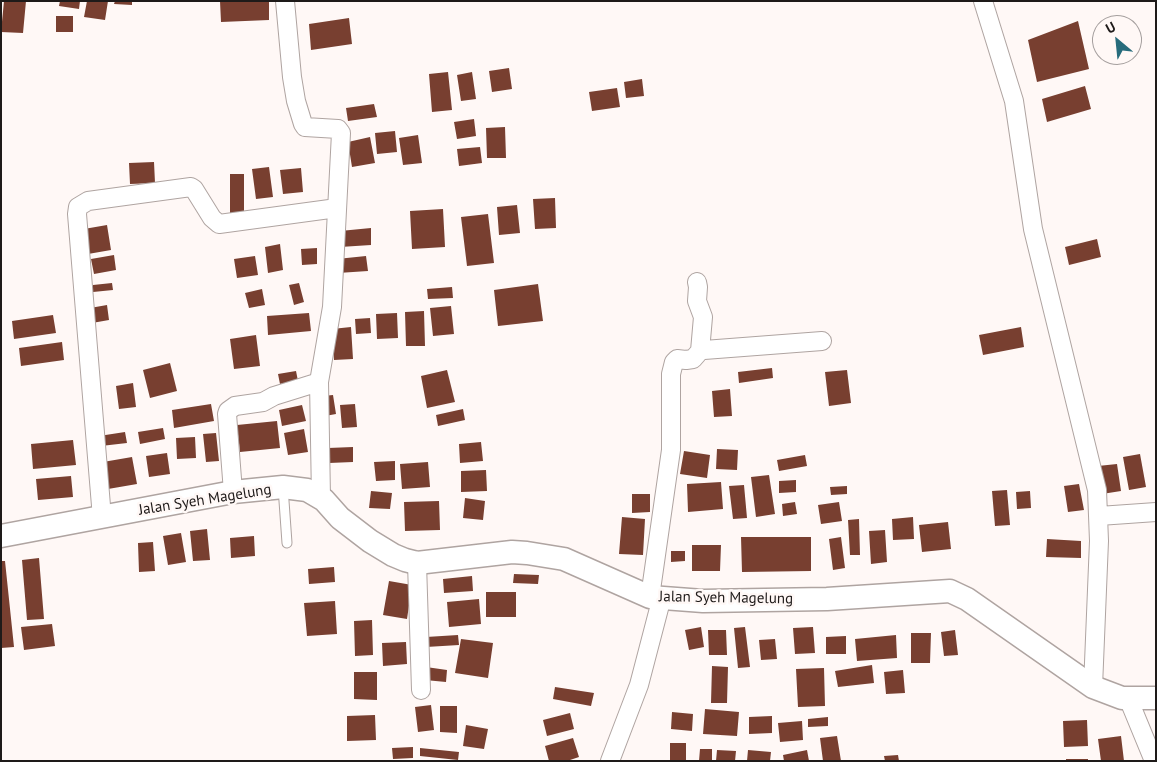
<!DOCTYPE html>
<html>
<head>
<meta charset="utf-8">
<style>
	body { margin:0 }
	#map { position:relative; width:1157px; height:762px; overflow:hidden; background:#fff8f6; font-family:"PT Sans",sans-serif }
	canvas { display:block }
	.frame { position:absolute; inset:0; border:2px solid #1e1a19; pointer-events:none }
	.north { position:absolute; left:1092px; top:15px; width:50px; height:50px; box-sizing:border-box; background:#fff8f6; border:1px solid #a59f9e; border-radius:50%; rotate:332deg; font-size:14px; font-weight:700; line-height:20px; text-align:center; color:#1e1a19 }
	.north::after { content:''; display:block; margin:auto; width:18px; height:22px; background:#276c7c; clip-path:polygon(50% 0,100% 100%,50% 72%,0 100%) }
</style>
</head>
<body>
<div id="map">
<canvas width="1157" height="762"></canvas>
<div class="frame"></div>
<div class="north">U</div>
</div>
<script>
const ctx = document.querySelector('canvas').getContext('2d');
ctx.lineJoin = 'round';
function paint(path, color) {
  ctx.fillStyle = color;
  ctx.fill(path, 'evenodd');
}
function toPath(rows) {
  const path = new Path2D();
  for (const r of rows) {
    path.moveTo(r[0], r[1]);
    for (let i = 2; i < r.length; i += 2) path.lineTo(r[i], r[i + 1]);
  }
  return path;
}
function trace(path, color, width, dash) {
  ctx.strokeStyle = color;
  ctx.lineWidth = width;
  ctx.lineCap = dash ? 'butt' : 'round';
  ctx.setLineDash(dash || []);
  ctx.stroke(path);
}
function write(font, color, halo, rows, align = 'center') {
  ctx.font = font + ' "PT Sans",sans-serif';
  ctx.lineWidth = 5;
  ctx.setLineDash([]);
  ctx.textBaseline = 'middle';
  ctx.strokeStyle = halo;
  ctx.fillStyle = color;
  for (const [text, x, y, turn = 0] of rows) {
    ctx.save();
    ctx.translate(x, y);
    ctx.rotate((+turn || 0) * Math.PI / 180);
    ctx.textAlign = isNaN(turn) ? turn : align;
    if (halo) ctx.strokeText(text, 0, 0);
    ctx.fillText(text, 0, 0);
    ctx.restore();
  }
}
const building = toPath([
	[4,1,26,1,23,33,1,32],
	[60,1,80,1,79,9,59,6],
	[87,1,108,1,105,20,84,17],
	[115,1,132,1,132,5,114,4],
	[220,1,269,1,269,20,221,22],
	[56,16,73,16,73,32,56,32],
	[349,18,352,44,311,50,309,24],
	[1078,21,1089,69,1037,82,1028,40],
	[509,68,512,89,492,92,489,71],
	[448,72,452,110,432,112,429,74],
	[472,72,476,99,461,101,457,75],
	[642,79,644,96,626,98,624,82],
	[1085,86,1091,109,1047,122,1042,99],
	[617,88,620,107,592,111,589,92],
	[374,104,377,117,348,121,346,108],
	[474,119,476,136,457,139,454,122],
	[505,127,506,158,487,158,486,128],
	[395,131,397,152,377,154,375,133],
	[418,135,422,163,403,165,399,138],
	[370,137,375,163,352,167,348,142],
	[480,147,482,163,459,166,457,149],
	[154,162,155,183,130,184,129,163],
	[269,167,273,197,256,199,252,169],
	[301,168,303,192,283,194,280,170],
	[230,174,244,174,244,214,230,214],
	[555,198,556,228,535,229,533,199],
	[517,205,520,233,499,235,497,207],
	[443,209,445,247,412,249,410,211],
	[488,214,494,263,467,266,461,217],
	[107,225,111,250,88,254,84,229],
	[371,228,371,245,340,247,340,231],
	[1097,239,1101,257,1069,265,1065,247],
	[280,244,283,270,268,273,265,247],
	[317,248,317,264,302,265,301,249],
	[114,255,116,270,94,274,91,259],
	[255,256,258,275,237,278,234,259],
	[366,256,368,271,338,273,337,259],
	[112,283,113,290,93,292,93,285],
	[299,283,304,302,294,305,289,285],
	[538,284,543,321,498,326,494,290],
	[452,287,453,298,428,299,427,289],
	[262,289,265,305,249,308,245,293],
	[107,305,109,320,92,323,90,308],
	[451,306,454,334,433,336,430,308],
	[424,311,425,346,406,346,405,312],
	[309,313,311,331,268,335,267,316],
	[397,313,398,338,377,339,376,314],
	[53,315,56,333,14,339,12,321],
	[370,318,371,333,356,334,355,319],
	[351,327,353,359,334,360,332,329],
	[1021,327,1024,347,983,355,979,335],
	[256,335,260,366,234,369,230,339],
	[62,342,64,360,21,366,19,348],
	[170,363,177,391,150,398,143,370],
	[772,368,773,378,739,383,738,372],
	[447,370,455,402,427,408,421,376],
	[847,370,851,403,829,406,825,372],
	[296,371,298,381,280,384,278,374],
	[133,383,136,407,119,409,116,386],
	[730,389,732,416,714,417,712,391],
	[333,395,336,414,325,416,323,396],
	[211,404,214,421,174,428,172,410],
	[355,404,357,427,342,428,340,405],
	[302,405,306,421,282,426,279,410],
	[463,409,465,420,438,426,436,415],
	[277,421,280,448,240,452,237,425],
	[163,428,165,439,140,444,138,432],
	[304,429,308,452,288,455,284,433],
	[125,432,127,443,101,446,99,436],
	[216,433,219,461,206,462,203,434],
	[195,437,196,458,177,459,176,438],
	[73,440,76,465,33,469,31,444],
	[481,442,483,461,460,463,459,444],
	[353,447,353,462,329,463,328,448],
	[717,449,738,450,737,470,716,469],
	[684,451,710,455,707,478,680,474],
	[167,453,170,474,149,477,146,456],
	[1140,454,1146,487,1129,490,1123,457],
	[805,455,807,466,779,471,777,460],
	[132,457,137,484,108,489,103,462],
	[395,461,395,480,376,481,374,462],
	[428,462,430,487,402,489,400,464],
	[1117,464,1121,491,1102,494,1098,466],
	[486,470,487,491,461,492,461,471],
	[769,475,775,514,756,517,751,477],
	[71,476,73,497,38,500,36,479],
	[796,480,796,492,779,493,779,481],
	[721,482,723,509,688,512,687,484],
	[1079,484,1084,510,1068,512,1064,486],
	[744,485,747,518,733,519,729,486],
	[847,486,847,494,831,495,830,487],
	[1007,490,1010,525,995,526,992,491],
	[371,491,392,493,390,509,369,508],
	[1030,491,1031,508,1017,509,1016,492],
	[632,494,650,494,650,512,632,513],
	[465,498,485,501,483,520,463,518],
	[439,501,440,530,405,531,404,502],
	[795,502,797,514,783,516,782,504],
	[839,502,842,521,821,524,818,505],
	[622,517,645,519,643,555,619,554],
	[913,517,914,539,893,540,892,519],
	[859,519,860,555,850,555,848,520],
	[948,522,951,549,922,552,919,525],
	[207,529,210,560,193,561,190,531],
	[885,530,887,562,871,564,869,531],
	[181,533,186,562,168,565,163,536],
	[254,536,255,556,231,558,230,538],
	[741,537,811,537,811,571,742,572],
	[841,537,845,568,833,570,829,539],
	[1047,539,1081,541,1081,558,1046,557],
	[153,542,155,571,139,572,138,543],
	[692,545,721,545,720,571,692,571],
	[671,551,685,551,685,561,671,562],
	[39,558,44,619,27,620,22,560],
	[1,561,5,561,14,647,1,648],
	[334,567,335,582,309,584,308,569],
	[514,574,539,575,538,584,513,583],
	[472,576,473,591,444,593,443,579],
	[389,581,412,585,407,619,383,615],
	[486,592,516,592,516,617,486,617],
	[479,599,481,624,449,627,447,602],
	[335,601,337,634,307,636,304,603],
	[372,620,373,655,355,656,354,621],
	[52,624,55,646,24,650,21,627],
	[701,627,704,647,689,650,685,630],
	[745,627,750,667,738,668,734,628],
	[813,627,815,653,795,654,793,628],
	[708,630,726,630,727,655,709,655],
	[955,630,958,655,944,656,941,632],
	[911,633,931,633,930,663,911,663],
	[458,635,459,645,426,647,426,637],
	[896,635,897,658,857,661,855,639],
	[846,636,846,654,826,654,826,637],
	[461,639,493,643,488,678,455,673],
	[775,639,777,659,761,660,759,640],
	[406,642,407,664,383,666,382,643],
	[872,665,874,683,838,687,835,671],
	[712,666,728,667,727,703,711,703],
	[426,667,447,670,446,682,425,680],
	[824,668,825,706,798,707,796,669],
	[903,670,905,693,886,694,884,672],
	[354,672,377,672,377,700,354,699],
	[555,687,594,693,591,706,553,699],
	[431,705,434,730,418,732,415,707],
	[440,706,457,706,457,733,440,732],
	[705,709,739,712,737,736,703,734],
	[672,712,693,714,692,731,671,729],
	[570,713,574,729,547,736,543,720],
	[375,715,376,740,347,741,347,716],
	[772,716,772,733,749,734,749,717],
	[828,717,828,726,808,727,808,719],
	[1087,720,1088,746,1064,747,1063,721],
	[802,721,803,740,780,742,778,723],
	[466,725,488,729,484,749,463,746],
	[837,736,841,761,823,761,820,738],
	[1121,736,1124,761,1101,761,1098,739],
	[573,738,579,757,567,761,549,761,545,746],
	[670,743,686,743,686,761,670,761],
	[413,747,413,758,393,759,392,748],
	[420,748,459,752,458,760,420,756],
	[700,749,712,749,712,761,699,761],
	[717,750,736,751,735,761,716,761],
	[748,750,771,752,770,761,747,761],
	[807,750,809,761,784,761,783,755],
	[898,755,899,761,885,761,884,756],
	[1066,759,1088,759,1088,761,1066,761]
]);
const service = toPath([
	[283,487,287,543]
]);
const minor = toPath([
	[285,1,292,77,296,101,303,124,305,127,338,129,341,133,332,307,319,382,321,498],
	[983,1,1014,101,1033,229,1097,490,1099,541,1093,687],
	[697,282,698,287,697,301,703,317,700,351],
	[233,492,227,414,228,411,235,406,263,402,274,396,319,382],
	[1099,516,1156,512],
	[102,518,77,214,78,207,88,201,191,187,194,189,212,218,219,224,337,208],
	[417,563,421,690],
	[650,597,671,450,671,374,674,362,677,359,686,360,693,359,700,351,704,350,822,341],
	[1128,698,1154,761],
	[610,761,639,685,662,597]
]);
const tertiary = toPath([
	[1,536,233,492,283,487,307,490,324,500,340,518,370,541,393,555,405,560,417,563,512,552,527,553,564,559,650,597,703,601,827,599,950,591,967,599,1093,687,1122,698,1156,698]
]);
const streetNames = [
	["Jalan Syeh Magelung",205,500,-9],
	["Jalan Syeh Magelung",726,598,1]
];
paint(building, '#783f30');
trace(service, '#afa4a1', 11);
trace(minor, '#afa4a1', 20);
trace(tertiary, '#afa4a1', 25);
trace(service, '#fff', 9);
trace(minor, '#fff', 18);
trace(tertiary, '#fff', 22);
write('15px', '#1e1a19', '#fff8f6', streetNames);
</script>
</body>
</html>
